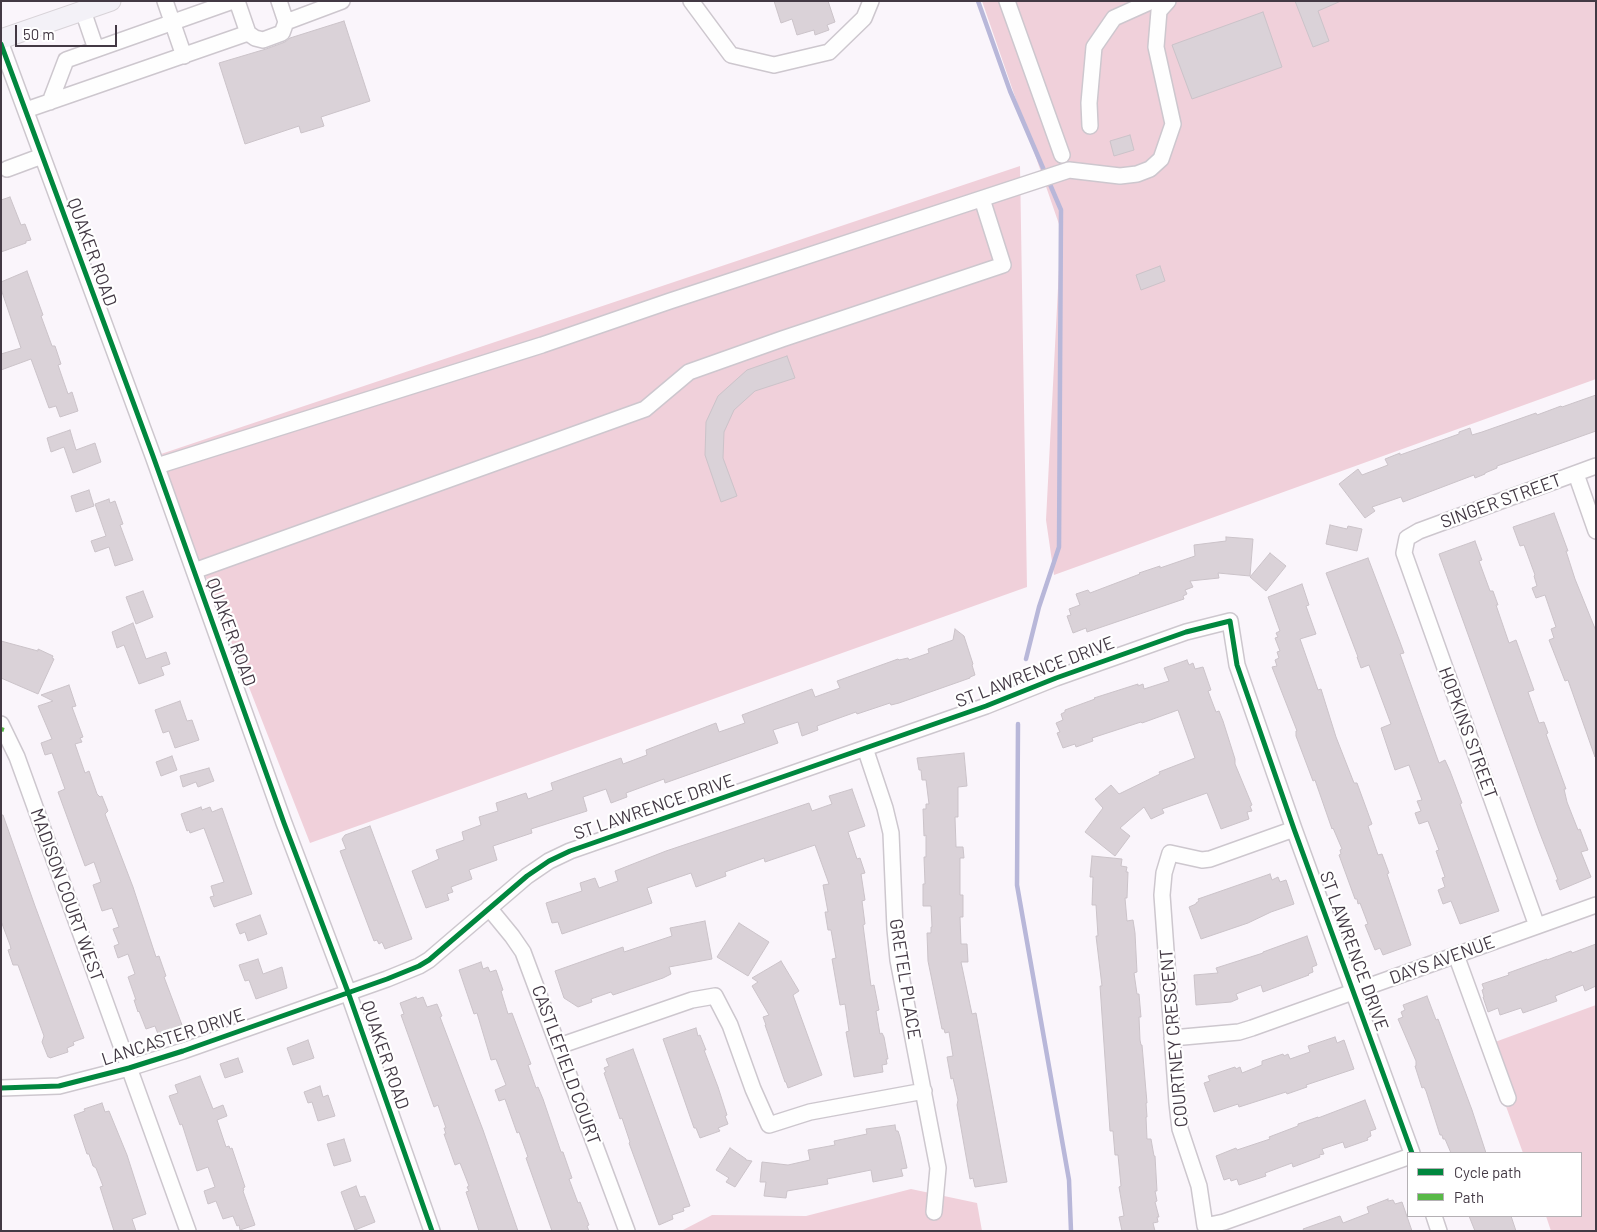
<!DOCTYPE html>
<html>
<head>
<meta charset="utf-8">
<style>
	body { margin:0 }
	#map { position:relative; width:1597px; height:1232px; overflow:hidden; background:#faf5fb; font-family:Barlow,sans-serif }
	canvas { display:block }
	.frame { position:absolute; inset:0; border:2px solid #433944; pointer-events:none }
	.legend { position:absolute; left:1407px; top:1152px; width:175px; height:65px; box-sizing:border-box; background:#fff; border:1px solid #b4b0b4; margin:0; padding:6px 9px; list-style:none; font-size:15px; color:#433944 }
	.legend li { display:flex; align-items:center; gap:10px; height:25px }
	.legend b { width:25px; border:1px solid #b4b0b4 }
	.scale { position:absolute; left:15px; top:25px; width:102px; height:22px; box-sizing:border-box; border:2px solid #433944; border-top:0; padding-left:6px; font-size:15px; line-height:18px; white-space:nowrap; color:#433944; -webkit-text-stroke:4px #fff; paint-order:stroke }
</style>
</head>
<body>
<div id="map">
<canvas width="1597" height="1232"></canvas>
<div class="frame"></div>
<ul class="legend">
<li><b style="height:6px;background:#00873e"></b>Cycle path</li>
<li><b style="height:6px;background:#58b947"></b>Path</li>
</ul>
<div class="scale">50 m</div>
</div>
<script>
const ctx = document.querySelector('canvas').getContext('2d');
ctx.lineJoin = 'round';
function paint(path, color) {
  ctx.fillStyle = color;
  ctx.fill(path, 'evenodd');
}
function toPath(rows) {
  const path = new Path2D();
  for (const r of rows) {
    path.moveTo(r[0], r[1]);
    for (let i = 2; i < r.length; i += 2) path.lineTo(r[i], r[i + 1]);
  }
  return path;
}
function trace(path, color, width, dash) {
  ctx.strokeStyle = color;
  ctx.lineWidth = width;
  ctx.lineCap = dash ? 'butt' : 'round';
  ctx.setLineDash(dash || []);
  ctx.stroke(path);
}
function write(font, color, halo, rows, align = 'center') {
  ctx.font = font + ' Barlow,sans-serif';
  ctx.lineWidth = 4.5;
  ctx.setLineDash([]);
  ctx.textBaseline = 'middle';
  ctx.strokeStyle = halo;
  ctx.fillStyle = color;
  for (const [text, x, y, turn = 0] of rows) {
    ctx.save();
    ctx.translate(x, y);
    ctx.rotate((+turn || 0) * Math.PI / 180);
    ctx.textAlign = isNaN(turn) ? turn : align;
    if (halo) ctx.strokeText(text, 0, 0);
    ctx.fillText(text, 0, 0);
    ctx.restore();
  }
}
const green = toPath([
	[982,1,1596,1,1596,379,1054,575,1046,520,1061,230],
	[1020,166,1027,587,310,843,158,455],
	[1596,1005,1596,1231,1551,1231,1546,1216,1581,1216,1581,1153,1523,1153,1484,1046],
	[911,1189,977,1203,982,1231,681,1231,712,1215,806,1216]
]);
const stream = toPath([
	[978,1,1010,91,1061,210,1059,547,1039,607,1026,659],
	[1018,724,1017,885,1069,1180,1071,1231]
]);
const building = toPath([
	[774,1,828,1,835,22,827,25,829,30,815,35,814,30,797,35,792,19,781,23,774,1],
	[1295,1,1341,1,1318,11,1329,41,1313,47,1295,1],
	[1263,12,1282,67,1192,99,1172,45,1263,12],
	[344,21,370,101,321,117,324,126,301,133,299,126,245,144,219,63,266,49,285,42,290,38,344,21],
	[1130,135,1134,150,1114,156,1110,141,1130,135],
	[10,197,21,225,25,224,31,240,26,241,26,243,1,252,1,200,10,197],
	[1160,266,1165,281,1141,290,1136,275,1160,266],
	[27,271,43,315,41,316,52,346,55,346,61,364,58,365,68,394,72,392,78,411,60,417,56,406,49,408,31,359,1,370,1,354,21,348,1,289,1,282,27,271],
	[787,356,795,378,755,391,734,410,724,432,723,458,737,496,721,502,705,455,706,422,718,396,747,370,787,356],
	[1596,395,1596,431,1497,466,1497,468,1485,473,1485,474,1475,478,1474,475,1403,502,1401,497,1372,507,1375,511,1365,518,1339,484,1358,469,1362,475,1388,465,1385,459,1400,453,1400,455,1459,434,1459,432,1470,428,1472,435,1482,432,1536,413,1537,415,1561,406,1562,407,1596,395],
	[70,430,76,450,95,443,101,462,73,473,64,447,51,452,47,438,70,430],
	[89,490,94,506,76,512,71,496,89,490],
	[109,499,110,503,115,501,123,524,120,525,133,560,115,566,109,547,95,552,91,541,106,536,95,504,109,499],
	[1554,513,1568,551,1566,551,1575,579,1596,631,1595,757,1568,680,1565,681,1549,640,1554,638,1551,629,1556,627,1545,595,1536,598,1532,588,1537,586,1534,576,1535,575,1524,545,1520,546,1513,527,1554,513],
	[1330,525,1347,529,1348,526,1362,529,1357,551,1326,544,1330,525],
	[1226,537,1253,539,1250,576,1218,573,1219,578,1190,581,1193,587,1185,590,1187,594,1183,596,1184,599,1087,632,1086,628,1073,633,1067,616,1071,615,1069,609,1080,605,1076,594,1088,590,1090,593,1140,574,1139,573,1160,566,1160,568,1195,556,1194,545,1226,541,1226,537],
	[1475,541,1482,560,1479,561,1490,591,1493,591,1498,605,1496,605,1509,643,1516,640,1534,690,1528,692,1539,723,1544,722,1548,733,1546,734,1566,789,1564,789,1567,802,1578,830,1580,829,1588,850,1581,852,1591,877,1560,890,1556,880,1558,880,1539,831,1439,554,1475,541],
	[1270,553,1286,566,1266,591,1250,577,1270,553],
	[1368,558,1400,642,1404,653,1400,654,1439,763,1445,760,1450,771,1462,803,1460,804,1499,911,1460,924,1451,901,1443,904,1438,890,1445,887,1442,878,1445,877,1436,851,1439,850,1428,821,1419,824,1415,813,1421,811,1417,801,1422,800,1409,765,1395,770,1381,728,1391,724,1369,665,1361,668,1357,657,1358,657,1326,573,1368,558],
	[1302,584,1309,605,1306,606,1316,634,1300,639,1318,690,1321,689,1336,737,1354,783,1357,783,1372,824,1368,826,1378,855,1382,854,1389,873,1387,874,1411,945,1383,955,1380,948,1375,950,1365,925,1368,924,1360,903,1358,904,1357,899,1355,899,1339,855,1341,854,1340,850,1342,849,1333,828,1332,829,1315,780,1313,781,1296,736,1296,731,1297,731,1272,667,1277,666,1275,660,1279,658,1277,652,1280,651,1275,638,1278,637,1276,633,1280,631,1268,597,1302,584],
	[143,591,153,617,136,624,126,597,143,591],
	[133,623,146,659,166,652,170,664,161,667,164,675,139,684,124,645,117,648,112,632,133,623],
	[955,629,964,636,973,664,972,665,975,675,970,677,970,678,899,703,891,705,890,703,857,714,856,712,817,726,818,730,802,736,798,722,773,730,778,743,665,783,664,779,626,793,627,797,611,803,606,789,583,797,587,811,531,829,532,833,493,846,497,860,469,870,472,879,451,887,453,892,447,894,449,900,426,908,412,871,439,859,436,850,464,840,462,832,481,825,479,817,498,811,496,803,526,793,528,799,553,790,551,783,621,758,623,764,647,755,646,750,716,723,719,732,745,723,742,715,812,689,815,697,840,688,837,681,898,659,899,660,908,658,909,660,929,653,928,649,953,640,955,629],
	[1,641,38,651,38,649,53,656,52,658,54,659,38,694,1,678,1,641],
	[1187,660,1189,665,1193,663,1195,669,1203,667,1211,690,1208,691,1216,712,1219,711,1223,721,1235,759,1235,764,1252,805,1250,806,1252,811,1247,812,1249,819,1221,829,1207,793,1162,809,1164,813,1151,819,1144,807,1120,828,1130,836,1115,856,1085,832,1103,808,1095,799,1111,785,1119,794,1160,774,1159,772,1195,758,1178,710,1142,723,1141,722,1092,738,1093,741,1076,747,1075,744,1063,748,1057,733,1060,732,1056,723,1063,720,1061,714,1065,712,1065,710,1095,699,1094,698,1138,684,1138,686,1143,684,1144,689,1169,681,1164,668,1187,660],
	[69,685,76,706,72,707,83,737,80,738,82,742,75,744,85,773,89,771,97,794,100,797,102,796,108,811,105,814,133,887,156,957,159,956,166,976,164,977,182,1025,158,1034,155,1026,146,1029,139,1011,138,1012,134,1000,136,1000,128,977,135,974,128,954,118,958,114,946,119,944,113,929,119,927,112,908,102,911,93,885,101,882,94,862,85,866,58,792,65,789,52,753,45,755,41,743,52,739,38,706,53,701,41,695,69,685],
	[180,701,187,721,192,720,199,740,175,748,169,731,163,733,155,710,180,701],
	[964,753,967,786,958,787,958,817,955,817,956,846,956,847,963,847,964,858,960,858,960,895,963,895,963,917,960,917,961,944,967,944,968,962,961,962,972,1014,976,1013,1007,1182,975,1187,973,1178,970,1179,957,1105,958,1100,953,1078,951,1079,947,1057,953,1056,949,1032,945,1033,944,1029,942,1029,928,961,927,933,931,933,931,927,932,927,931,906,923,906,923,884,925,884,924,857,926,857,926,835,924,836,923,809,926,809,926,804,929,804,926,780,922,780,921,770,919,770,917,758,964,753],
	[172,756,177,770,161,776,156,762,172,756],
	[209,768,214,781,198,787,196,782,183,787,180,776,209,768],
	[852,789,865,826,848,832,857,859,860,858,865,873,861,874,865,900,862,901,865,924,863,925,871,986,874,985,879,1010,876,1011,880,1034,882,1033,884,1037,888,1059,886,1059,887,1064,882,1065,883,1072,854,1077,846,1032,849,1031,845,1004,840,1005,832,959,836,958,831,930,828,930,825,912,828,912,823,885,829,884,815,845,765,862,764,858,725,872,726,876,696,887,691,873,647,888,652,903,562,934,558,922,552,923,546,903,582,891,580,883,595,878,599,888,618,881,615,871,666,851,809,803,812,811,832,804,829,796,852,789],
	[201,807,202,810,210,807,212,812,222,808,252,894,214,907,210,897,214,896,211,886,224,882,204,828,190,833,189,830,187,831,181,814,201,807],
	[1,815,3,815,35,906,84,1038,73,1042,74,1045,67,1048,68,1052,50,1058,49,1057,48,1057,42,1042,44,1036,18,965,13,965,8,950,11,949,10,945,1,921,1,815],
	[370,826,412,939,385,949,382,942,379,944,377,940,374,941,340,851,346,849,342,839,345,835,370,826],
	[1092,856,1122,859,1121,866,1127,867,1126,872,1128,872,1127,898,1125,898,1127,921,1133,920,1135,933,1137,972,1134,973,1137,994,1139,994,1141,1017,1139,1017,1140,1040,1141,1045,1142,1045,1147,1103,1146,1103,1147,1117,1146,1117,1147,1139,1151,1139,1154,1156,1155,1156,1157,1191,1155,1191,1157,1201,1155,1202,1159,1217,1157,1217,1158,1222,1153,1223,1155,1231,1122,1231,1119,1217,1124,1216,1119,1187,1121,1186,1118,1155,1115,1155,1113,1131,1110,1131,1100,986,1102,986,1096,936,1098,936,1096,905,1092,905,1093,877,1090,877,1092,856],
	[1270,874,1272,880,1278,877,1280,882,1286,880,1294,904,1271,912,1248,923,1201,939,1189,907,1196,904,1196,903,1199,901,1198,899,1270,874],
	[260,915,267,934,248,941,245,932,240,934,236,924,260,915],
	[705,921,712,959,669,967,671,974,663,978,613,995,611,992,591,999,592,1002,578,1007,564,998,555,971,623,947,624,952,672,936,670,928,705,921],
	[739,923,769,942,748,976,717,957,739,923],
	[1307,936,1317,965,1312,967,1313,972,1308,974,1309,975,1263,992,1261,985,1236,994,1238,999,1231,1002,1196,1005,1194,975,1218,973,1216,968,1263,953,1263,952,1307,936],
	[1596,944,1596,986,1585,991,1583,985,1555,996,1557,1001,1523,1013,1521,1008,1500,1015,1498,1008,1488,1012,1483,997,1484,997,1482,990,1484,989,1482,984,1509,975,1508,973,1547,959,1547,960,1571,951,1572,953,1596,944],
	[258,959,263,974,282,967,287,988,256,999,249,980,245,981,239,965,258,959],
	[781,961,799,991,793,995,822,1075,788,1088,786,1082,785,1082,765,1025,766,1025,763,1017,769,1015,752,986,758,982,752,978,781,961],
	[481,962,483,969,488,967,490,972,496,970,503,990,501,991,508,1014,512,1013,531,1064,528,1065,536,1088,538,1087,543,1099,561,1152,563,1152,572,1178,569,1179,578,1203,580,1202,589,1225,587,1226,589,1231,552,1231,526,1158,528,1157,519,1132,517,1133,505,1099,499,1101,495,1090,506,1085,496,1059,491,1060,477,1013,474,1014,459,970,481,962],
	[1427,996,1436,1020,1438,1019,1472,1110,1486,1153,1451,1153,1445,1139,1443,1139,1442,1135,1440,1135,1426,1091,1424,1087,1422,1088,1415,1066,1416,1066,1416,1061,1398,1019,1403,1017,1401,1012,1405,1010,1403,1005,1427,996],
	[416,997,417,999,423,997,427,1007,437,1004,442,1016,440,1017,483,1130,518,1231,479,1231,466,1192,469,1191,467,1187,469,1186,460,1163,455,1165,444,1134,446,1134,444,1128,446,1128,438,1105,434,1107,401,1015,404,1014,400,1003,416,997],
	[696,1028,698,1036,700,1035,706,1050,704,1050,718,1087,727,1115,725,1116,728,1124,718,1128,720,1131,700,1138,696,1128,694,1128,663,1039,696,1028],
	[1335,1037,1337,1043,1344,1040,1354,1069,1306,1085,1307,1087,1287,1094,1286,1092,1239,1107,1238,1104,1214,1112,1204,1083,1210,1081,1208,1076,1235,1067,1236,1069,1240,1067,1242,1073,1262,1065,1262,1061,1283,1054,1284,1056,1288,1054,1290,1059,1310,1052,1308,1046,1335,1037],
	[308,1040,314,1058,293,1065,287,1048,308,1040],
	[633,1049,690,1206,683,1208,684,1211,672,1215,673,1219,659,1225,629,1143,630,1142,622,1118,620,1119,604,1073,606,1072,604,1068,609,1066,606,1059,633,1049],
	[238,1058,243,1072,225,1078,220,1064,238,1058],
	[200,1076,213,1109,223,1105,227,1116,217,1120,226,1147,229,1146,230,1149,232,1148,245,1187,243,1188,244,1190,243,1191,255,1225,240,1230,239,1225,237,1226,233,1216,223,1219,216,1201,208,1204,204,1191,215,1187,208,1167,197,1171,182,1124,180,1125,169,1096,178,1093,175,1085,200,1076],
	[320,1086,323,1097,328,1095,335,1116,318,1121,312,1102,308,1103,304,1092,320,1086],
	[1365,1100,1376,1129,1370,1131,1371,1136,1367,1138,1368,1140,1345,1148,1343,1142,1322,1149,1324,1154,1319,1155,1320,1157,1293,1167,1292,1163,1265,1173,1266,1176,1239,1185,1237,1179,1231,1181,1230,1178,1224,1180,1216,1156,1236,1148,1237,1150,1270,1139,1269,1137,1298,1126,1298,1124,1318,1117,1318,1118,1365,1100],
	[102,1103,105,1112,109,1111,127,1155,146,1214,132,1219,136,1231,114,1231,100,1187,103,1186,96,1168,93,1166,89,1154,87,1154,74,1115,85,1111,84,1109,102,1103],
	[895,1125,896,1131,898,1131,900,1137,907,1168,901,1169,903,1176,873,1182,871,1170,827,1179,828,1184,787,1191,786,1198,764,1196,766,1182,760,1182,762,1162,788,1165,810,1160,808,1150,835,1145,834,1141,867,1134,866,1129,895,1125],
	[344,1139,351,1161,334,1166,327,1144,344,1139],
	[730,1148,746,1159,746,1160,752,1161,735,1187,726,1182,729,1178,716,1170,730,1148],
	[356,1186,360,1197,365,1196,375,1222,355,1230,341,1192,356,1186],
	[1388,1199,1388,1201,1393,1200,1395,1204,1402,1202,1412,1231,1304,1231,1303,1229,1340,1216,1343,1223,1369,1213,1367,1207,1388,1199],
	[1469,1216,1511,1216,1516,1231,1475,1231,1469,1216]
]);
const minor = toPath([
	[165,1,184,56],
	[237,1,248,33,255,38,263,40,282,33,286,22],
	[279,1,286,22,342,1],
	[691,1,731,55,774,65,829,52,864,18,871,1],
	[1007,1,1062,155],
	[83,11,96,49],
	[1,44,153,456,284,823,348,992,432,1231],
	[50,102,66,60,233,1],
	[26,110,248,33],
	[1090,126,1089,103,1094,47,1114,18,1152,1],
	[7,169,42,156],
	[157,466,542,345,670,301,1069,170,1120,176,1137,174,1150,169,1161,159,1173,124,1156,47,1159,11,1168,1],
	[1576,474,1596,531],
	[194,571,645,409,689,372,782,339,1003,265,982,199],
	[1,724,17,757,188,1231],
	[865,748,885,808,891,833,895,929,898,960,938,1168,934,1212],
	[1294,829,1210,859,1202,860,1170,853,1164,873,1162,895,1177,1103,1180,1129,1199,1186,1205,1226,1224,1222,1408,1157],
	[489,908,512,936,523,952,627,1231],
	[1537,926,1404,553,1407,538,1419,531,1596,466],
	[1456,955,1508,1098],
	[1172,1038,1239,1032,1252,1028,1596,905],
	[559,1046,692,1000,715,996,730,1025,753,1089,769,1125,810,1112,924,1091],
	[1,1088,59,1086,129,1068,183,1051,387,979,419,966,429,960,527,876,549,861,570,851,986,706,1056,678,1186,632,1230,621,1237,665,1294,829,1412,1153],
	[1434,1216,1439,1231]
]);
const major = toPath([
	[1,39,111,1]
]);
const quiet = toPath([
	[1,729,4,730]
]);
const cycleway = toPath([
	[1,44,153,456,284,823,348,992,432,1231],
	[1,1088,59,1086,129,1068,183,1051,387,979,419,966,429,960,527,876,549,861,570,851,986,706,1056,678,1186,632,1230,621,1237,665,1294,829,1412,1153]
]);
const streetNames = [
	["QUAKER ROAD",92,252,70],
	["SINGER STREET",1501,501,-20],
	["QUAKER ROAD",231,632,70],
	["ST LAWRENCE DRIVE",1035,672,-21],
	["HOPKINS STREET",1468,733,70],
	["ST LAWRENCE DRIVE",654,807,-19],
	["MADISON COURT WEST",67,895,70],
	["ST LAWRENCE DRIVE",1354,951,70],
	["DAYS AVENUE",1442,960,-20],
	["GRETEL PLACE",905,979,81],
	["LANCASTER DRIVE",173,1037,-18],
	["COURTNEY CRESCENT",1174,1038,-95],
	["QUAKER ROAD",385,1055,71],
	["CASTLEFIELD COURT",566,1065,70]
];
paint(green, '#f0d0da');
trace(stream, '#b8b7d9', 4.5);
paint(building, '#dad2d8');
trace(building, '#cbc3c9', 1);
trace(minor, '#cdc7ce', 18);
trace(major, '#d8d3d8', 21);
trace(minor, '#fefefe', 15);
trace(major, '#f3f1f7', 19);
trace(quiet, '#58b947', 4, [8, 4]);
trace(cycleway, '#00873e', 5);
write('18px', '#433944', '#fff', streetNames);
</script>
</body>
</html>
